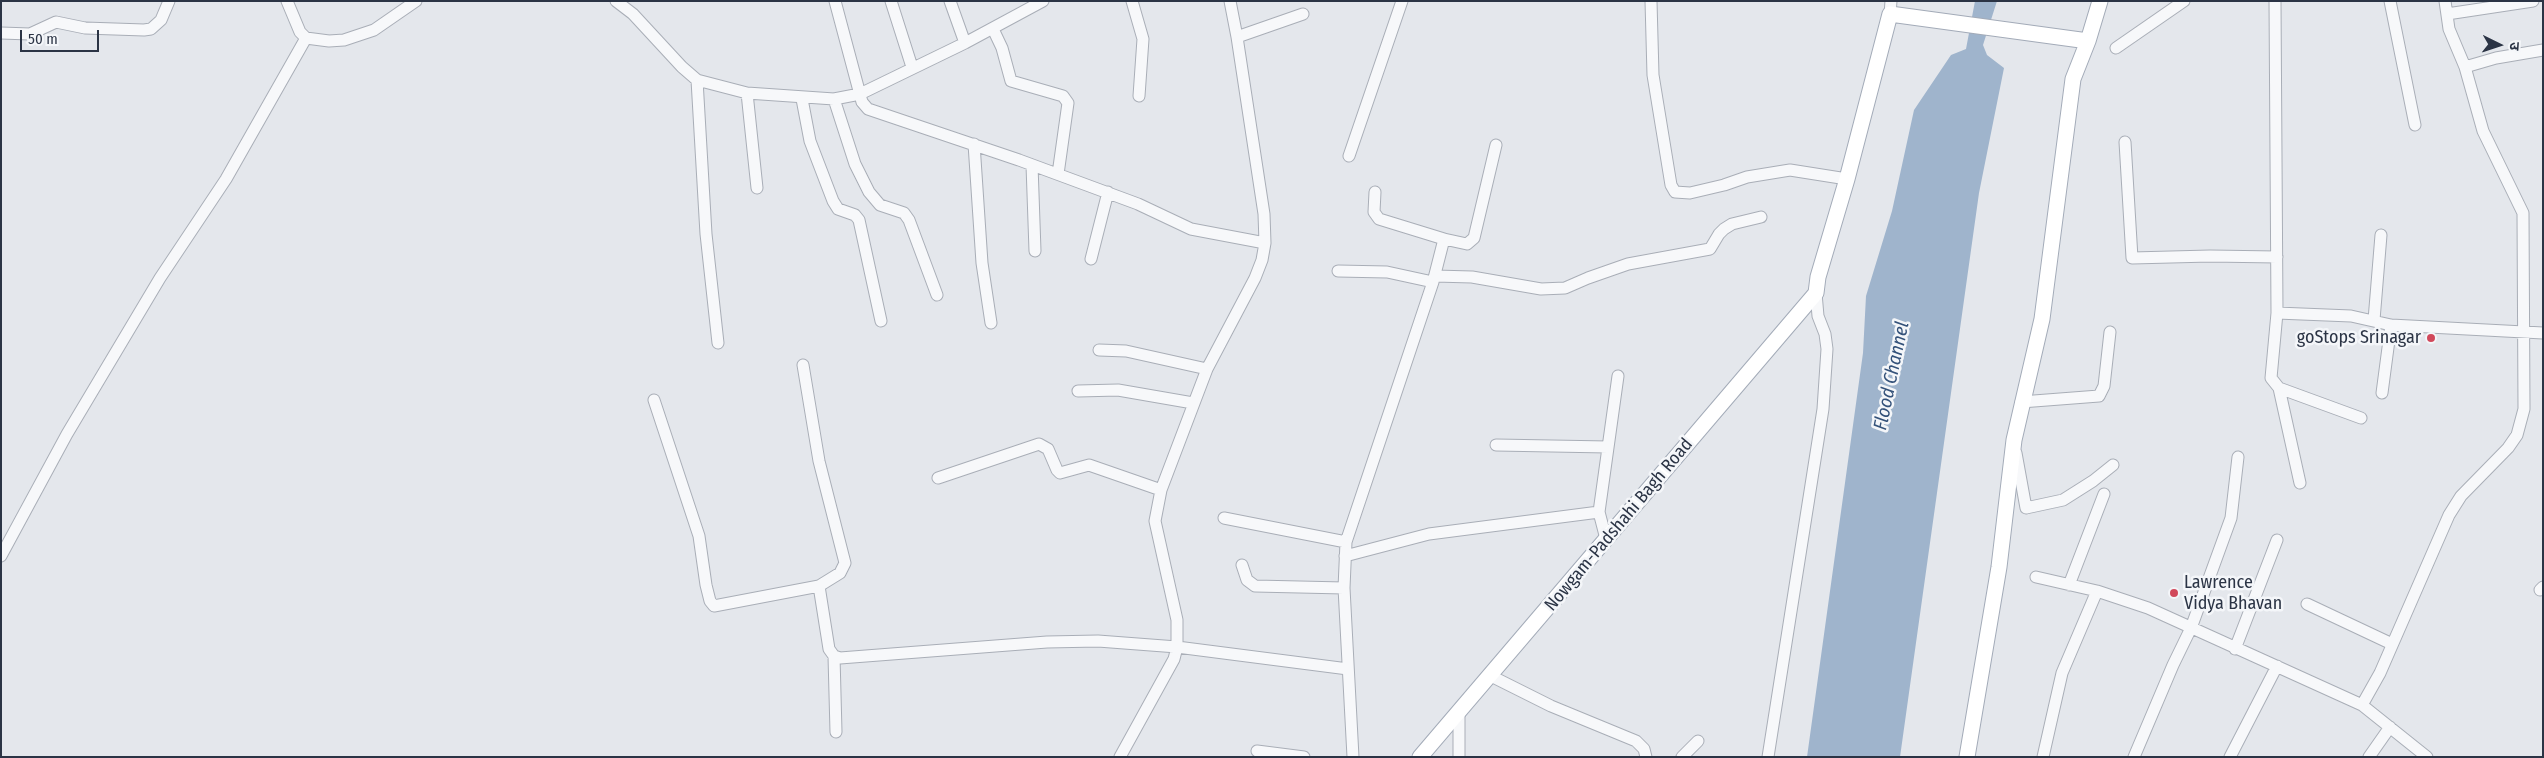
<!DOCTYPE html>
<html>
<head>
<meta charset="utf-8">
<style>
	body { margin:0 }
	#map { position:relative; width:2544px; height:758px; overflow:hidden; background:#e4e7ec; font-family:"Fira Sans Condensed","Noto Sans Devanagari",sans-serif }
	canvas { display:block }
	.frame { position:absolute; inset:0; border:2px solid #2b3445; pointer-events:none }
	.north { position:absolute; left:2474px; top:20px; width:50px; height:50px; -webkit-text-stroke:4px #f4f6f9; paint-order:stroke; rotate:94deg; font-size:14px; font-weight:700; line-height:20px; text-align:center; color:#2b3445 }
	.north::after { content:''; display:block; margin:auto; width:18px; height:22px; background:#2b3445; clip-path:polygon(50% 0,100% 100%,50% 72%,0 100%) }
	.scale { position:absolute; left:20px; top:30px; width:79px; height:22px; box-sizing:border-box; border:2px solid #2b3445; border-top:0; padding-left:6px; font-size:15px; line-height:18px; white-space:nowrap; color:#2b3445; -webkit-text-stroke:4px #f4f6f9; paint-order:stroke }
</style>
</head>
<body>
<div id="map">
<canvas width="2544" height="758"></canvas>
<div class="frame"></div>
<div class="north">उ</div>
<div class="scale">50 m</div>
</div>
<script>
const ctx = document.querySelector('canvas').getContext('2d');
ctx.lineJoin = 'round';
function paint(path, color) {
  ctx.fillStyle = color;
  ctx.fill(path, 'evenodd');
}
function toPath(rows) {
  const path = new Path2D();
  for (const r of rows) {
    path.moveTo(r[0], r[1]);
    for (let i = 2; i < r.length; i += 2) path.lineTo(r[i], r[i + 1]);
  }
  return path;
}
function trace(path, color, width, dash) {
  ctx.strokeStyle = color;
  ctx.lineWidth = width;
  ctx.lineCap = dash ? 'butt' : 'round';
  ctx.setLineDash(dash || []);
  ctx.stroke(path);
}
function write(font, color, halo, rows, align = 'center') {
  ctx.font = font + ' "Fira Sans Condensed",sans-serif';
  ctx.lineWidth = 5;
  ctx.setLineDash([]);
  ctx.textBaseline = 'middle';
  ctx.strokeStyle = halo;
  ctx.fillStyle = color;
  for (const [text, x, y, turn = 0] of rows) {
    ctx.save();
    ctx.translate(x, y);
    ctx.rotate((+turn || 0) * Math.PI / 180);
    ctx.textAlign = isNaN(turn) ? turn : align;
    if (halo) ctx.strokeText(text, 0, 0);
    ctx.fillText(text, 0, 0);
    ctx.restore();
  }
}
const water = toPath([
	[1975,1,1997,1,1983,45,1987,55,2004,68,1979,193,1900,757,1807,757,1863,353,1866,296,1892,211,1914,110,1951,55,1966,49]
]);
const minor = toPath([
	[287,1,300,32,306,38,329,41,344,40,374,30,416,1],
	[616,1,633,14,682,67,697,80,747,93,834,99,860,94,965,43,1043,1],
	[835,1,862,102,868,109,1019,160,1138,204,1191,229,1265,243],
	[891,1,912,67],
	[950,1,965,43],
	[1132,1,1143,39,1139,96],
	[1651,1,1653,75,1671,185,1675,192,1690,193,1724,185,1747,177,1790,170,1847,179],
	[2275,1,2277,313,2271,378,2279,388,2361,418],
	[2390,1,2415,125],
	[1890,14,1891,1],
	[2447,14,2533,1],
	[993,29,1002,48,1011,81,1063,96,1068,103,1058,174],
	[1,33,30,34,56,22,85,28,144,30,151,29,161,20,169,1],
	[1237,37,1303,14],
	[2116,48,2184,1],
	[2465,67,2496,58,2543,50],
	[697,80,706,234,718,343],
	[747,93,757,188],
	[802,99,810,141,833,201,838,209,855,215,859,220,881,321],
	[834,99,855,164,869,192,880,205,904,213,909,220,937,295],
	[2125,142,2132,258,2210,256,2277,257],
	[974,144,982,263,991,323],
	[1349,156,1402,1],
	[1032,165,1035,251],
	[1375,192,1374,212,1379,219,1444,239],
	[1091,259,1108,192],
	[1338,271,1387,272,1433,282],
	[1435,276,1472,277,1541,289,1565,288,1588,278,1628,264,1710,249,1719,234,1724,229,1732,224,1761,217],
	[2277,313,2351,316,2391,325,2543,333],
	[2374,320,2381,235],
	[1099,350,1126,351,1207,369],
	[803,365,819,461,845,563,840,573,819,586,829,649,834,656,840,658,1047,642,1098,641,1177,647,1348,669],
	[2279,388,2300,483],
	[1078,391,1118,390,1193,403],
	[2382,393,2391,325],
	[654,400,699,536,706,585,710,601,714,606,819,586],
	[2021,402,2099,396,2104,386,2110,332],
	[1496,445,1608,447],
	[2016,453,2026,508,2063,500,2093,481,2113,465],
	[938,478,1039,444,1048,449,1057,470,1060,473,1089,465,1161,490],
	[1224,518,1346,542],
	[1606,539,1599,512,1618,376],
	[1,556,67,434,160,278,226,179,306,38],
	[1345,556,1429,534,1599,512],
	[1242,565,1247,580,1255,586,1344,588],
	[2036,577,2097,591,2148,608,2362,705,2427,757],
	[2069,585,2104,494],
	[2540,590,2543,587],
	[2307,604,2392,644],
	[2235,649,2277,540],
	[834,656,836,732],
	[1491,676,1551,706,1636,741,1644,749,1646,757],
	[2362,705,2380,673,2449,515,2461,496,2508,448,2517,435,2524,409,2523,213,2483,131,2465,67,2449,29,2445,1],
	[1257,751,1304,757],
	[1120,757,1174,659,1177,647,1177,620,1155,521,1161,490,1207,369,1255,278,1262,260,1265,243,1264,214,1237,37,1230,1],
	[1353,757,1344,588,1346,542,1433,282,1444,239,1467,244,1474,238,1496,145],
	[1459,757,1459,712],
	[1682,757,1698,741],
	[1768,757,1823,409,1827,349,1825,334,1818,316,1816,293],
	[2043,757,2062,673,2097,591],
	[2134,757,2173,665,2191,628,2231,518,2238,457],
	[2230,757,2277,666],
	[2369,757,2390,727]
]);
const major = toPath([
	[1420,757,1816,293,1818,277,1847,179,1890,14,2088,41],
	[1967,757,1999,567,2014,440,2042,319,2073,79,2088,41,2100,1]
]);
const markers = [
	[2431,338,5,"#d1495b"],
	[2174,593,5,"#d1495b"]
];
const poiNames = [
	["goStops Srinagar",2421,338],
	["Lawrence",2184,583,"left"],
	["Vidya Bhavan",2184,604,"left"]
];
const streetNames = [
	["Nowgam-Padshahi Bagh Road",1619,525,-50]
];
const waterNames = [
	["Flood Channel",1892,376,-78]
];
paint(water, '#9fb4cc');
trace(minor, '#a9aeb7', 13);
trace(major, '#a3abb8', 17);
trace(minor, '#f7f8fa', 11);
trace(major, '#fff', 15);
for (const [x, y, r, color] of markers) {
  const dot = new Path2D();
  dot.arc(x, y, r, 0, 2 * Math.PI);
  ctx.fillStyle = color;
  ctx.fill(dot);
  trace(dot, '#f4f6f9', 2);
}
write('18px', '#2b3445', '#f4f6f9', poiNames, 'right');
write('18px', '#2b3445', '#f4f6f9', streetNames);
write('italic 19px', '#34527a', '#f4f6f9', waterNames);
</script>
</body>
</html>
